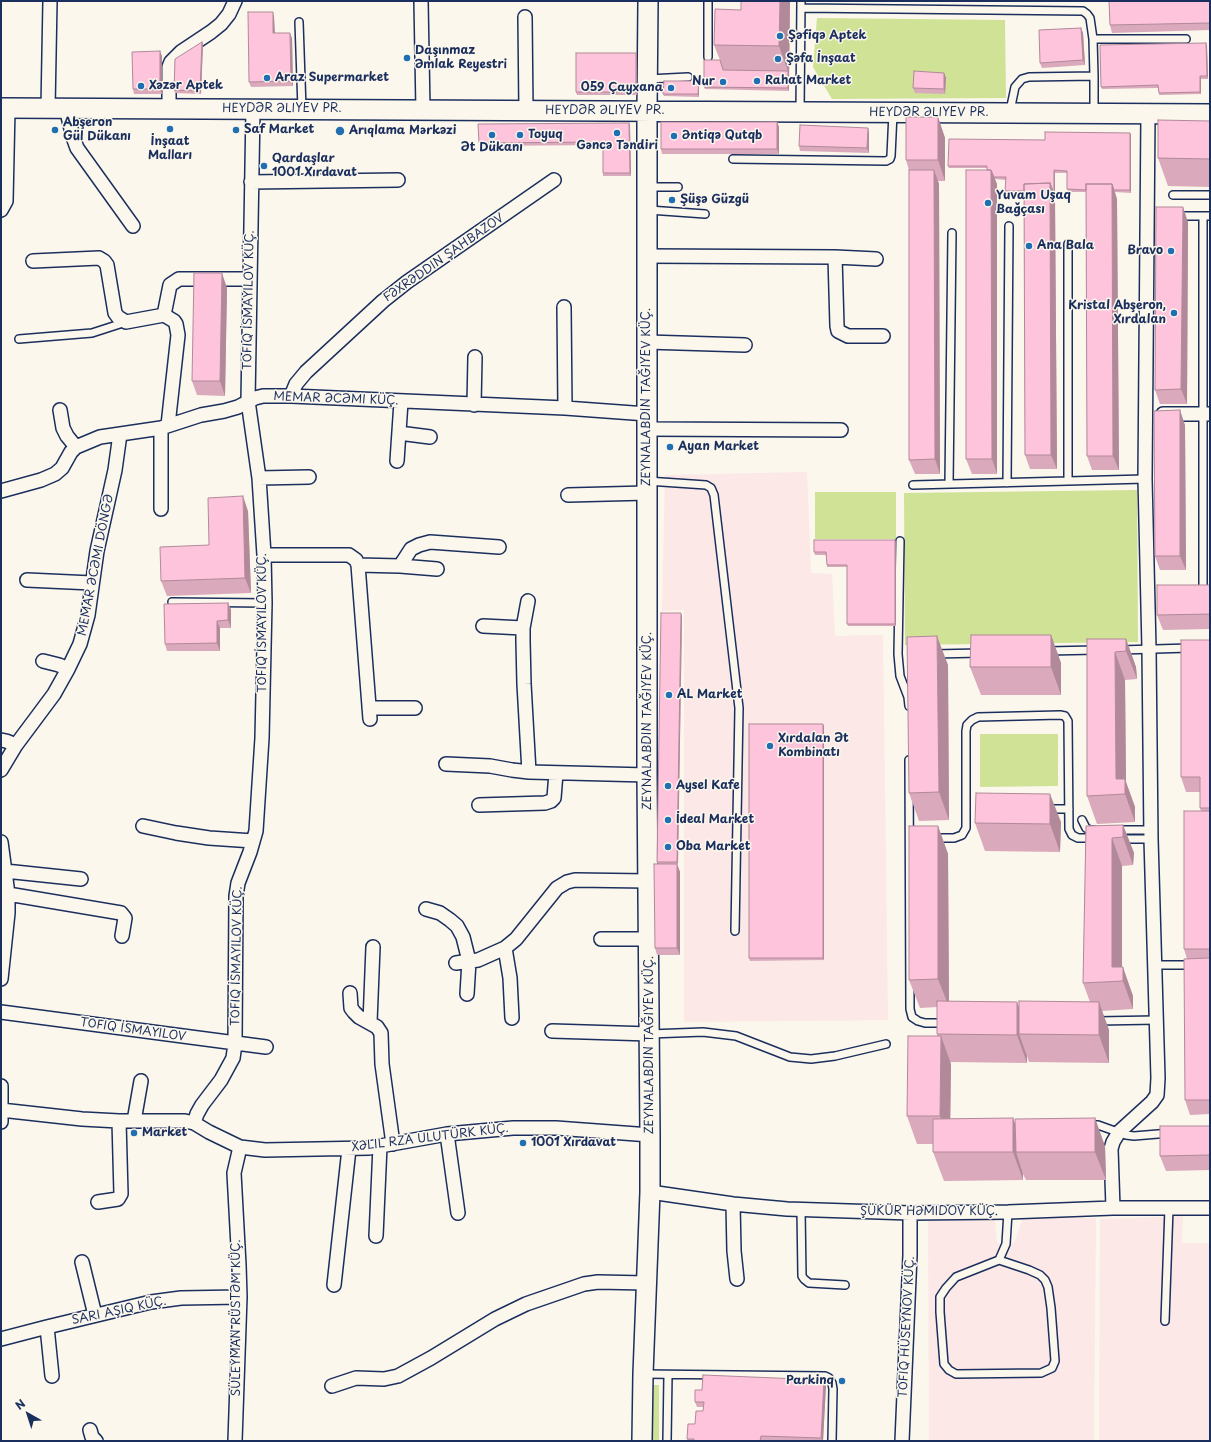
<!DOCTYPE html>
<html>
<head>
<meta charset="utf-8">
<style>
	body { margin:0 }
	#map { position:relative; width:1211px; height:1442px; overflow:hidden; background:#fbf7ec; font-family:"Playpen Sans",sans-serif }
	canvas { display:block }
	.frame { position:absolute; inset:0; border:2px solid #1b2f5e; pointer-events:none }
	.north { position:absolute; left:8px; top:1394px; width:40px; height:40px; -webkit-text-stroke:3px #fbf7ec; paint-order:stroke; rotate:321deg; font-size:11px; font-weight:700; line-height:16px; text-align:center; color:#1b2f5e }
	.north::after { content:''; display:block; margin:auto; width:14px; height:18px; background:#1b2f5e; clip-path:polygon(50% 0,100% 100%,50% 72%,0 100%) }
</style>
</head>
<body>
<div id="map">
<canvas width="1211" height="1442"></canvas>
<div class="frame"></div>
<div class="north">N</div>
</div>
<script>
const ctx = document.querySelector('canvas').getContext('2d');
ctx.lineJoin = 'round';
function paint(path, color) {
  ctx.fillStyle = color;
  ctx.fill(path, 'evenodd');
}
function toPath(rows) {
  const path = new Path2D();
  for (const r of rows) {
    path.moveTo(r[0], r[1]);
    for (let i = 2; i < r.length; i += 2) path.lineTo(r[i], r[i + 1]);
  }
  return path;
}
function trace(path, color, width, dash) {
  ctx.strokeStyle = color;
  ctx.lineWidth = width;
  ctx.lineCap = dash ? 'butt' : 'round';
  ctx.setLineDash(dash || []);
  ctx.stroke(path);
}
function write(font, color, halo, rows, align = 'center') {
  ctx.font = font + ' "Playpen Sans",sans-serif';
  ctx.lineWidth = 3;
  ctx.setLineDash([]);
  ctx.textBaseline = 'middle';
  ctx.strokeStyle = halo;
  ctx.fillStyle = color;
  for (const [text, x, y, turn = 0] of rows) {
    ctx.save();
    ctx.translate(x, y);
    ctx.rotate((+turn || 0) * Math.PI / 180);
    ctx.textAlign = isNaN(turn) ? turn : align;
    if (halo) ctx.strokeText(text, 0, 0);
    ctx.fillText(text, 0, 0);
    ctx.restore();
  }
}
const built = toPath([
	[807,472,811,573,832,574,835,636,883,635,888,1020,684,1022,684,610,662,611,665,475],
	[1183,1216,1182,1243,1210,1243,1210,1441,1099,1441,1100,1219],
	[1023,1218,1096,1218,1094,1441,929,1441,928,1220,995,1220,997,1243,1006,1244,1014,1243]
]);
const green = toPath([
	[817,18,1005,20,1006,98,832,99,813,67],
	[1137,490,1138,642,905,645,904,493],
	[815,492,896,492,896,539,815,539],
	[980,734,1058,734,1058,786,980,787],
	[652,1385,659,1385,659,1441,652,1441]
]);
const lane = toPath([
	[708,1,708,57],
	[801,8,1083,11,1087,14,1090,18,1093,39,1094,76,1094,113],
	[299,22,302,109],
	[1093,39,1186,39],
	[648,79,688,77],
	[1010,111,1015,87,1022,79,1029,77,1094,76],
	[800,112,801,1],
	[733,159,886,161,890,159,891,156,893,113],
	[649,187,678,187],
	[1173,195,1210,195],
	[649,210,705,214],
	[1177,216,1210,216],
	[1203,216,1203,591],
	[19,339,92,333,126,322],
	[647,481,706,485,711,488,714,495,739,708,735,931],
	[1068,481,1068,244],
	[1007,483,1009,226],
	[949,484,952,233],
	[913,485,1145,479],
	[900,541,898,654,900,676,908,697,909,706],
	[172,602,265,603],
	[1120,650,1190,648],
	[1048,651,1096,650],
	[934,654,980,653],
	[909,760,910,1009,912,1017,918,1021,925,1023,946,1023],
	[1047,809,1069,809],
	[1082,820,1086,828,1090,830,1094,830],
	[1117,830,1151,830],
	[935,838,954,838,962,835,966,828,966,731,967,725,972,720,978,717,1060,715,1065,716,1068,721,1069,829,1072,835,1078,838,1095,838],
	[1119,839,1151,839],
	[1155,965,1210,965],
	[1097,1021,1157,1020],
	[650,1034,703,1032,736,1036,790,1057,811,1059,835,1056,886,1044],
	[1088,1125,1098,1125,1126,1135,1134,1136,1170,1133],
	[801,1210,802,1276,804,1279,809,1283,845,1285],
	[999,1260,1029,1270,1040,1275,1045,1280,1048,1287,1051,1308,1055,1361,1052,1368,1041,1373,956,1374,949,1370,944,1364,940,1312,940,1297,946,1288,956,1277,999,1260,1006,1244,1008,1212],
	[1165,1321,1169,1208],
	[643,1374,825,1376,829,1378,832,1383,833,1389,832,1441],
	[667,1441,668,1375]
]);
const street = toPath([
	[421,1,423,110],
	[525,17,526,111],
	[48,108,50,1],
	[66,108,73,137,77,148,133,226],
	[169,109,169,67,171,62,181,52,211,32,221,24,229,14,235,1],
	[251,182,398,180],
	[1,210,6,201,8,108],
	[646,256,835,257,876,259],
	[835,257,837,326,838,331,848,336,883,336],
	[33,261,99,258,104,261,107,265,115,313,118,317,126,322,164,315,174,321,176,324,178,335,168,425],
	[564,307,565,408],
	[164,315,170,285,179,279,250,279],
	[647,342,745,345],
	[291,396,296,384,306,372,383,301,407,282,554,180],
	[474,405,475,357],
	[60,410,63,428,67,436,76,447],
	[1163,414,1210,414],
	[161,428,161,509],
	[647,429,841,430],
	[399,433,430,437],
	[397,461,401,402],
	[259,478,309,477],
	[1,491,41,480,55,474,62,468,71,452,76,447,100,437,161,428,201,415,224,411,238,407,255,398,263,396,291,396,565,408,647,414],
	[568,495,647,493],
	[264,555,349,555,356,560,358,565,400,566,437,569],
	[358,565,370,719],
	[400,566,411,549,419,545,430,542,499,547],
	[27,580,92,583],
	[528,601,523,628,523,641,524,684,529,772],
	[483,626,523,628],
	[43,661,59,665,68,669],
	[369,708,415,708],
	[1,740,6,741,16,745],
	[446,764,490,766,512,770,529,772,647,775],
	[1,770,16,745,54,694,68,669,80,644,88,615,97,551,115,470,120,434],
	[479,805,545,803,551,801,554,798,556,773],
	[143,826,176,833,209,838,253,841],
	[1,842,8,894,8,913,1,979],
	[5,871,81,879],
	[8,894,121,913,125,918,122,936],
	[426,909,440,913,450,920,457,926,463,937,469,961,467,994],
	[601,939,649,939],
	[505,948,510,978,512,1018],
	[456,963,478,960,505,948,516,939,557,888,567,882,575,880,648,881],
	[350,993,351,1008,354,1012,359,1017,377,1027,381,1033,382,1064,393,1144],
	[1,1012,266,1047],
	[370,1022,373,947],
	[552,1031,650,1034],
	[1,1086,1,1122],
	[1,1110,82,1119,119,1121,185,1121,194,1123,209,1132,240,1147,265,1150,369,1148,447,1134,513,1128,556,1128,650,1135],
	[134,1121,141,1081],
	[194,1123,197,1114,202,1105,221,1080,233,1058,235,1044,236,896,238,883,250,852,256,831,262,738,265,603,264,555,259,478,248,401,253,109],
	[447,1134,458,1213],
	[650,1192,733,1204,787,1209,910,1213,1008,1212,1113,1208,1210,1208],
	[98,1202,118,1199,121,1194,119,1121],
	[733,1204,734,1251,737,1279],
	[1113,1208,1111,1149,1113,1142,1119,1132,1152,1102,1157,1095,1158,1078,1151,839,1149,649,1145,479,1148,114],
	[376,1236,380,1146],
	[82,1262,95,1315],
	[334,1285,349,1149],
	[47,1327,52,1376],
	[1,1339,47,1327,151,1302,181,1298,240,1297],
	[332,1386,356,1378,384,1379,398,1376,431,1358,495,1319,526,1304,584,1284,598,1282,646,1283],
	[90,1430,92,1437,96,1441],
	[235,1441,240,1297,239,1265,234,1173,240,1147],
	[902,1441,910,1255,910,1213]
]);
const secondary = toPath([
	[1,108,1210,114],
	[642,1441,643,1374,650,1192,650,1135,647,775,647,111,648,1]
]);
const wall = toPath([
	[741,1,790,1,789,91,705,89,704,87,720,60,714,45,741,10],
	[1210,1,1210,30,1112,33,1110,25],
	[274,17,275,33,292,38,293,86,251,87,249,82],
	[1081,28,1083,33,1085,65,1042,68,1040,63],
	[203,44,201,94,175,93,174,90],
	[1207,45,1208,79,1201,79,1201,94,1159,95,1159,93,1158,88,1102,89,1101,87],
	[162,56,162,94,134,94,133,89],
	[637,56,637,95,577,95,576,92],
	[944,73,946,78,945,94,915,93,913,88],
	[699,81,699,97,664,96,663,94],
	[938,117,945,138,945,181,938,181,939,184,940,474,915,474,909,460,909,170,906,160],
	[1210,121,1210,187,1168,186,1158,158],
	[777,122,779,127,779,154,662,154,661,149],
	[629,123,630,125,631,176,603,176,603,145,479,146,479,143],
	[868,128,869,133,869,153,800,151,799,146],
	[1130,133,1131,135,1131,193,1115,192,1117,199,1119,470,1092,470,1087,456,1086,192,1068,192,1067,189,1067,173,1055,173,1055,194,1054,194,1055,198,1057,469,1030,469,1025,455,1024,194,1006,193,1005,191,1006,180,995,179,997,184,997,474,972,474,966,459,987,168,949,168,948,166,1045,140],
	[1188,222,1187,404,1160,404,1155,390],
	[227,288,225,396,197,395,192,381],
	[1185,425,1186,570,1160,570,1155,556],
	[248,511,251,593,167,596,161,581,209,545],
	[896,542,896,626,848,626,847,624,847,567,827,567,827,565,826,555,815,555,814,552],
	[1210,585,1210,629,1163,630,1157,615],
	[228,603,231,610,231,628,220,628,220,651,167,651,165,644],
	[682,616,678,864,658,864,657,862],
	[1051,635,1061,663,1061,695,981,695,970,667],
	[1087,639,1126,639,1136,667,1137,679,1125,680,1126,782,1135,807,1135,822,1097,824,1087,796],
	[1210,640,1210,1114,1190,1115,1185,1100,1187,959,1184,949,1201,811,1200,808,1200,792,1186,792,1181,777],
	[948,665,949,820,919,821,909,793],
	[824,726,824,960,750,961,749,958],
	[1061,822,1060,852,985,851,975,823],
	[1123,825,1134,853,1133,865,1122,866,1122,967,1133,996,1133,1009,1102,1011,1109,1030,1109,1063,1029,1062,1027,1056,1027,1063,950,1062,951,1064,950,1119,1013,1118,1015,1125,1105,1146,1106,1180,1026,1180,1023,1174,1023,1180,944,1181,933,1152,933,1144,917,1144,907,1116,937,1036,937,1007,920,1008,909,980,938,826,948,854,949,1001,1017,1002,1019,1007,1090,1002,1083,983,1086,826],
	[677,864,680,872,680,955,657,955,655,948],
	[1210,1126,1210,1170,1166,1171,1160,1156],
	[826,1385,823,1441,688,1441,687,1439,695,1424,703,1411,704,1407,697,1407,695,1402,702,1390]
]);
const shadedWall = toPath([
	[780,1,790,1,789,74,779,46],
	[273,12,274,17,275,38,273,33],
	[1081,28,1083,33,1085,65,1083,60],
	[290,33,292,38,293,86,291,81],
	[202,42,203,44,201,94,200,91],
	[1206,43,1207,45,1208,79,1207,76],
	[160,51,162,56,162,94,160,89],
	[636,53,637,56,637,95,636,92],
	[788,71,789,74,789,91,788,88],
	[944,73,946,78,945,94,944,89],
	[1200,76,1201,79,1201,94,1200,92],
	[699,81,699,97,698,94],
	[938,117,945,138,945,181,938,160],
	[777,122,779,127,779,154,777,149],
	[629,123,630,125,631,176,630,173],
	[868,128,869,133,869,153,867,148],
	[1130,133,1131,135,1131,193,1130,190],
	[934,170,939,184,940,474,935,459],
	[991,170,997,184,997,474,992,459],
	[1054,170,1055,173,1055,194,1054,191],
	[1050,183,1055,198,1057,469,1051,455],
	[1112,184,1117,199,1119,470,1113,456],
	[1183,207,1188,222,1187,404,1181,389],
	[222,273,227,288,225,396,220,381],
	[1180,410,1185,425,1186,570,1180,556],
	[243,496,248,511,251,593,245,578],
	[895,540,896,542,896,626,895,624],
	[228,603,231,610,231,628,228,620],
	[681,613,682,616,678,864,677,862],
	[217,621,220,628,220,651,217,643],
	[1051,635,1061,663,1061,695,1051,667],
	[937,636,948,665,949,820,939,792],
	[1126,639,1136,667,1137,679,1126,651],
	[1115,652,1125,680,1126,782,1135,807,1135,822,1125,794,1116,779],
	[823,724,824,726,824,960,823,958],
	[1050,794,1061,822,1060,852,1050,824],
	[1123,825,1134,853,1133,865,1123,837],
	[938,826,948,854,949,1007,938,979],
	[1112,838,1122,866,1122,981,1112,967],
	[677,864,680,872,680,955,677,948],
	[1123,967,1133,996,1133,1009,1123,981],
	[1017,1002,1027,1030,1019,1034,1027,1056,1027,1063,1017,1035],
	[1099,1002,1109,1030,1109,1063,1099,1035],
	[941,1036,951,1064,950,1144,940,1116],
	[1013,1118,1023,1146,1016,1152,1023,1174,1023,1180,1013,1152],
	[1095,1118,1105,1146,1106,1180,1095,1152],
	[824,1380,826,1385,823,1441,822,1441,821,1438]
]);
const building = toPath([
	[741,1,780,1,779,46,714,45,715,9,741,10,741,1],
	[1109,1,1210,1,1210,23,1110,25,1109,1],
	[248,12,273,12,273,33,290,33,291,81,249,82,248,12],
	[1081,28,1083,60,1040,63,1039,30,1081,28],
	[202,42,200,91,174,90,175,59,202,42],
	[1206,43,1207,76,1200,76,1200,92,1159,93,1158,85,1101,87,1100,45,1206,43],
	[160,51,160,89,133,89,132,52,160,51],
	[576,53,636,53,636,92,576,92,576,53],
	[704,60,720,60,723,70,788,71,788,88,704,87,704,60],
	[914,71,944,73,944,89,913,88,914,71],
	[664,81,699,81,698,94,663,94,664,81],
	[906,117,938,117,938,160,906,160,906,117],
	[1158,120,1210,121,1210,159,1158,158,1158,120],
	[661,122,777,122,777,149,661,149,661,122],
	[629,123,630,173,603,173,603,142,479,143,478,124,629,123],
	[800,125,868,128,867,148,799,146,800,125],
	[1045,132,1130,133,1130,190,1114,190,1112,184,1086,184,1086,190,1067,189,1067,171,1054,170,1054,191,1053,191,1050,183,1024,184,1024,191,1005,191,1006,177,994,177,991,170,987,170,987,166,948,166,949,139,1045,140,1045,132],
	[909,170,934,170,935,459,909,460,909,170],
	[966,170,991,170,992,459,966,459,966,170],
	[1050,183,1051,455,1025,455,1024,184,1050,183],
	[1086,184,1112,184,1113,456,1087,456,1086,184],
	[1156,207,1183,207,1181,389,1155,390,1156,207],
	[194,273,222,273,220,381,192,381,194,273],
	[1180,410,1180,556,1155,556,1154,411,1180,410],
	[243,496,245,578,161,581,160,547,209,545,208,498,243,496],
	[814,540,895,540,895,624,847,624,847,565,827,565,826,552,814,552,814,540],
	[1157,585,1210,585,1210,614,1157,615,1157,585],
	[228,603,228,620,217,621,217,643,165,644,164,604,228,603],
	[661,613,681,613,677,862,657,862,661,613],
	[971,635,1051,635,1051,667,970,667,971,635],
	[937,636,939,792,909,793,907,637,937,636],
	[1087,639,1126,639,1126,651,1115,652,1116,779,1125,779,1125,794,1087,796,1087,639],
	[1181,640,1210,640,1210,808,1200,808,1200,777,1181,777,1181,640],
	[749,724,823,724,823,958,749,958,749,724],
	[976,793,1050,794,1050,824,975,823,976,793],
	[1184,811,1210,811,1210,949,1184,949,1184,811],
	[1123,825,1123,837,1112,838,1112,967,1123,967,1123,981,1083,983,1086,826,1123,825],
	[909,826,938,826,938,979,909,980,909,826],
	[654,864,677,864,677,948,655,948,654,864],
	[1210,958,1210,1100,1185,1100,1184,959,1210,958],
	[937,1001,1017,1002,1017,1035,937,1034,937,1001],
	[1019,1001,1099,1002,1099,1035,1019,1034,1019,1001],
	[908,1036,941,1036,940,1116,907,1116,908,1036],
	[1013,1118,1013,1152,933,1152,933,1119,1013,1118],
	[1095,1118,1095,1152,1016,1152,1015,1119,1095,1118],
	[1160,1126,1210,1126,1210,1155,1160,1156,1160,1126],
	[703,1375,824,1380,821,1438,761,1436,760,1441,694,1441,694,1439,687,1439,688,1424,695,1424,696,1411,703,1411,704,1402,695,1402,695,1390,702,1390,703,1375]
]);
const markers = [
	[780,36,4,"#1f6fb2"],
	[407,58,4,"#1f6fb2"],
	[778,59,4,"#1f6fb2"],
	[267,78,4,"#1f6fb2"],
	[757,81,4,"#1f6fb2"],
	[723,82,4,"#1f6fb2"],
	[141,86,4,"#1f6fb2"],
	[671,88,4,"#1f6fb2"],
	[170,129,4,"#1f6fb2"],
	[55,130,4,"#1f6fb2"],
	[236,130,4,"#1f6fb2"],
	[340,131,5,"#1f6fb2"],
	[617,133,4,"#1f6fb2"],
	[492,135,4,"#1f6fb2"],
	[520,135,4,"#1f6fb2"],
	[674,136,4,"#1f6fb2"],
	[264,166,4,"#1f6fb2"],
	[672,200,4,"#1f6fb2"],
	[988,203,4,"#1f6fb2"],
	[1029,246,4,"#1f6fb2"],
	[1171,251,4,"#1f6fb2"],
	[1174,313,4,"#1f6fb2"],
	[670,447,4,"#1f6fb2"],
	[669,695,4,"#1f6fb2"],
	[770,746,4,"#1f6fb2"],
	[668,786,4,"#1f6fb2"],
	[668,820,4,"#1f6fb2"],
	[668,847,4,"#1f6fb2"],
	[134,1133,4,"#1f6fb2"],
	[523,1143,4,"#1f6fb2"],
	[842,1381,4,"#1f6fb2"]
];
const poiNames = [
	["Şəfiqə Aptek",788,36],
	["Daşınmaz",415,51],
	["Əmlak Reyestri",415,65],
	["Şəfa İnşaat",786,59],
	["Araz Supermarket",275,78],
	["Rahat Market",765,81],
	["Nur",715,82,"right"],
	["Xəzər Aptek",149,86],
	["059 Çayxana",663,88,"right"],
	["Abşeron",63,123],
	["Gül Dükanı",63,137],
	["Saf Market",244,130],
	["Arıqlama Mərkəzi",349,131],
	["Toyuq",528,135],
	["Əntiqə Qutqb",682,136],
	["İnşaat",170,142,"center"],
	["Malları",170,156,"center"],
	["Gəncə Təndiri",617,146,"center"],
	["Ət Dükanı",492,148,"center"],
	["Qardaşlar",272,159],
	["1001 Xırdavat",272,173],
	["Yuvam Uşaq",996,196],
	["Bağçası",996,210],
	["Şüşə Güzgü",680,200],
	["Ana Bala",1037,246],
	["Bravo",1163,251,"right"],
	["Kristal Abşeron,",1166,306,"right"],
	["Xırdalan",1166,320,"right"],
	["Ayan Market",678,447],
	["AL Market",677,695],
	["Xırdalan Ət",778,739],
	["Kombinatı",778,753],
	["Aysel Kafe",676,786],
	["İdeal Market",676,820],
	["Oba Market",676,847],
	["Market",142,1133],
	["1001 Xırdavat",531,1143],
	["Parkinq",834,1381,"right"]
];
const streetNames = [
	["HEYDƏR ƏLIYEV PR.",282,109],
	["HEYDƏR ƏLIYEV PR.",605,111],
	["HEYDƏR ƏLIYEV PR.",929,113],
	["FƏXRƏDDIN ŞAHBAZOV",444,258,-35],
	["TOFIQ İSMAYILOV KÜÇ.",249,300,-89],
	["ZEYNALABDIN TAĞIYEV KÜÇ.",647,397,-90],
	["MEMAR ƏCƏMI KÜÇ.",336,399,2],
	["MEMAR ƏCƏMI DÖNGƏ",96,565,-79],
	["TOFIQ İSMAYILOV KÜÇ.",263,623,-90],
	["ZEYNALABDIN TAĞIYEV KÜÇ.",648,721,-90],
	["TOFIQ İSMAYILOV KÜÇ.",237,956,-89],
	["TOFIQ İSMAYILOV",133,1030,8],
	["ZEYNALABDIN TAĞIYEV KÜÇ.",650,1045,-90],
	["XƏLIL RZA ULUTÜRK KÜÇ.",430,1138,-7],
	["ŞÜKÜR HƏMIDOV KÜÇ.",929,1212],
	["SARI AŞIQ KÜÇ.",119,1311,-12],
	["SÜLEYMAN RÜSTƏM KÜÇ.",237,1318,-90],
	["TOFIQ HÜSEYNOV KÜÇ.",907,1327,-87]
];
paint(built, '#fce8e7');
paint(green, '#cfe296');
trace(lane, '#1b2f5e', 10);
trace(street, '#1b2f5e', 16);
trace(secondary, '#1b2f5e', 22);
trace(lane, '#fbf7ec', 7);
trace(street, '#fbf7ec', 13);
trace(secondary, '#fbf7ec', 19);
paint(wall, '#daa9bc');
paint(shadedWall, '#b18999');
paint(building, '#fdc4db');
trace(building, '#b18999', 1);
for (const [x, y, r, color] of markers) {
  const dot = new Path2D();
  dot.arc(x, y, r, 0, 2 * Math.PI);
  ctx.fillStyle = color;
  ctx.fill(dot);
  trace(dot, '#fbf7ec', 1.5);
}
write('bold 12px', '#1b2f5e', '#fbf7ec', poiNames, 'left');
write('12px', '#1b2f5e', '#fbf7ec', streetNames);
</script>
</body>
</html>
